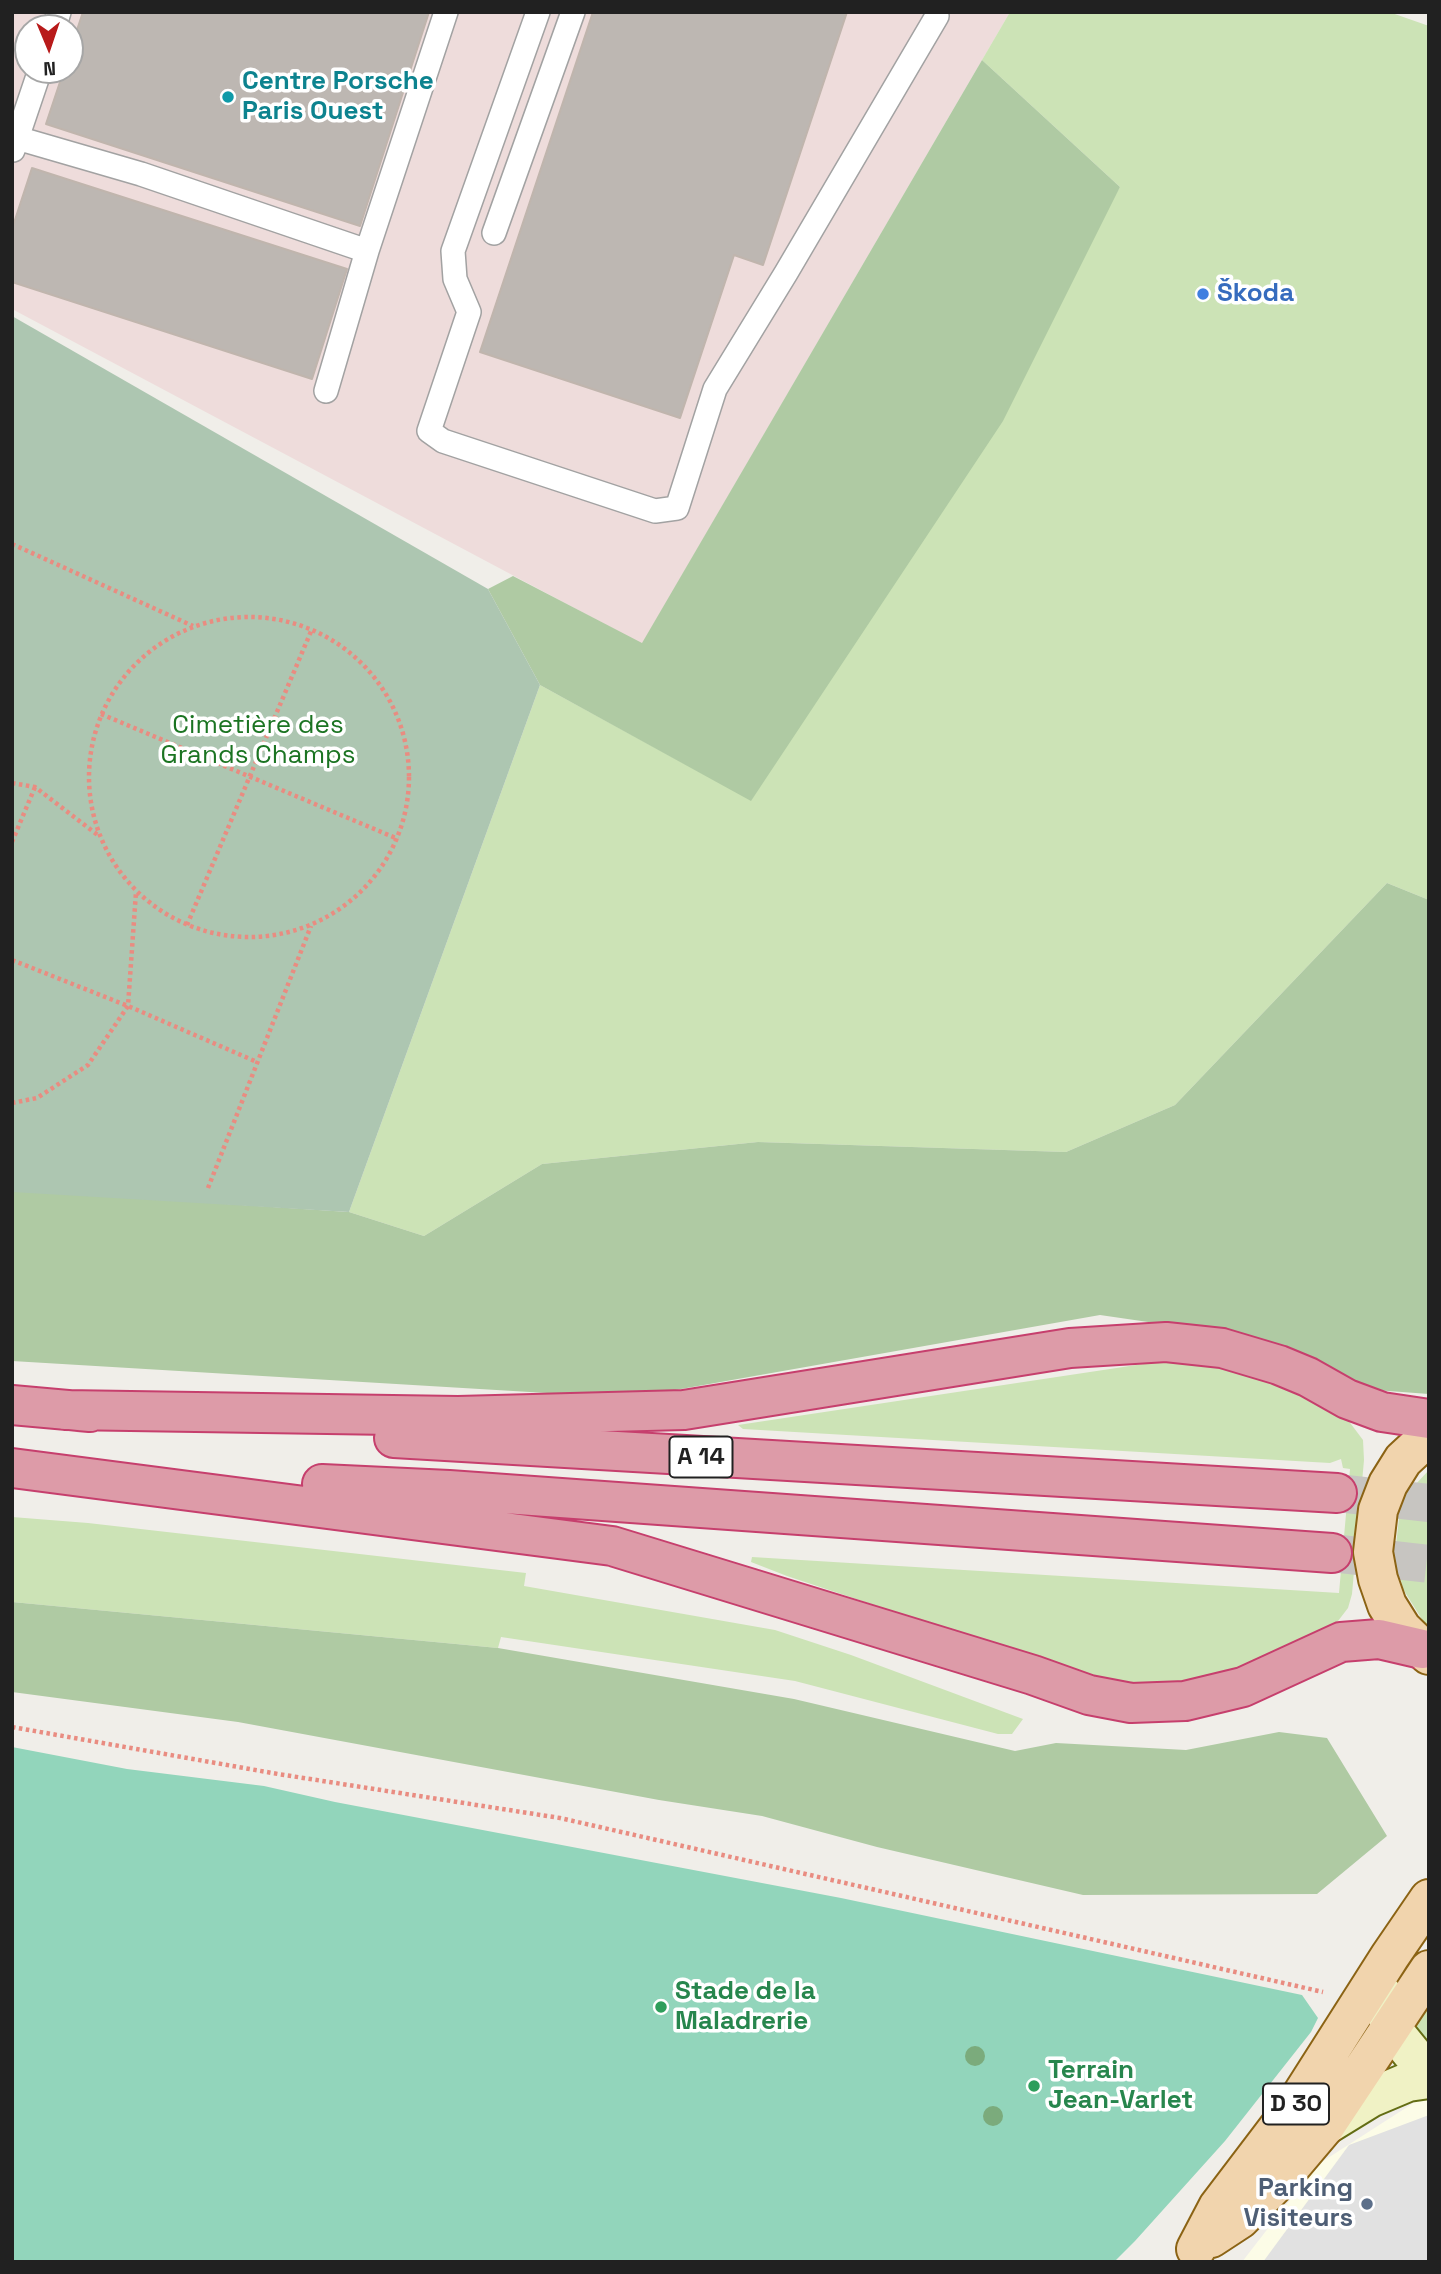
<!DOCTYPE html>
<html>
<head>
<meta charset="utf-8">
<style>
	body { margin:0 }
	#map { position:relative; width:1441px; height:2274px; overflow:hidden; background:#f0eee9; font-family:"Space Grotesk",sans-serif }
	canvas { display:block }
	.frame { position:absolute; inset:0; border:14px solid #212121; pointer-events:none }
	.north { position:absolute; left:14px; top:14px; width:70px; height:70px; box-sizing:border-box; background:#fff; border:2px solid #a6a6a6; border-radius:50%; rotate:178deg; font-size:19px; font-weight:700; line-height:28px; text-align:center; color:#212121 }
	.north::after { content:''; display:block; margin:auto; width:24px; height:32px; background:#b81a1a; clip-path:polygon(50% 0,100% 100%,50% 72%,0 100%) }
</style>
</head>
<body>
<div id="map">
<canvas width="1441" height="2274"></canvas>
<div class="frame"></div>
<div class="north">N</div>
</div>
<script>
const ctx = document.querySelector('canvas').getContext('2d');
ctx.lineJoin = 'round';
function paint(path, color) {
  ctx.fillStyle = color;
  ctx.fill(path, 'evenodd');
}
function toPath(rows) {
  const path = new Path2D();
  for (const r of rows) {
    if (r.length === 3) {
      path.moveTo(r[0] + r[2], r[1]);
      path.arc(r[0], r[1], r[2], 0, 2 * Math.PI);
      continue;
    }
    path.moveTo(r[0], r[1]);
    for (let i = 2; i < r.length; i += 2) path.lineTo(r[i], r[i + 1]);
  }
  return path;
}
function trace(path, color, width, dash) {
  ctx.strokeStyle = color;
  ctx.lineWidth = width;
  ctx.lineCap = dash ? 'butt' : 'round';
  ctx.setLineDash(dash || []);
  ctx.stroke(path);
}
function write(font, color, halo, rows, align = 'center') {
  ctx.font = font + ' "Space Grotesk",sans-serif';
  ctx.lineWidth = 7;
  ctx.setLineDash([]);
  ctx.textBaseline = 'middle';
  ctx.strokeStyle = halo;
  ctx.fillStyle = color;
  for (const [text, x, y, turn = 0] of rows) {
    ctx.save();
    ctx.translate(x, y);
    ctx.rotate((+turn || 0) * Math.PI / 180);
    ctx.textAlign = isNaN(turn) ? turn : align;
    if (halo) ctx.strokeText(text, 0, 0);
    ctx.fillText(text, 0, 0);
    ctx.restore();
  }
}
const commercial = toPath([
	[12,12,1010,12,642,644,12,309],
	[28,28,70,28,70,70,28,70]
]);
const education = toPath([
	[1429,2093,1429,2262,1242,2262,1317,2165]
]);
const grass = toPath([
	[1010,12,1389,12,1429,26,1429,900,1387,883,1175,1105,1066,1152,758,1142,542,1164,424,1236,349,1212,540,685,751,800,1120,187,982,60],
	[1163,1361,1200,1364,1274,1381,1331,1407,1348,1420,1363,1440,1364,1460,1352,1594,1348,1608,1338,1621,1321,1632,1235,1672,1203,1679,1163,1683,1124,1682,1082,1674,787,1576,751,1562,752,1557,1339,1593,1350,1469,1343,1468,1341,1459,1330,1463,743,1429,738,1425],
	[1429,1470,1429,1626,1423,1621,1403,1589,1395,1554,1399,1518,1414,1486],
	[12,1517,88,1523,526,1573,524,1586,775,1630,851,1655,1023,1719,1012,1734,998,1734,795,1681,501,1637,498,1648,12,1602],
	[1429,1998,1429,2044,1413,2027]
]);
const forest = toPath([
	[982,60,1120,187,1003,421,751,801,540,685,488,589,513,576,642,643],
	[1387,883,1429,900,1429,1394,1375,1390,1210,1331,1100,1315,630,1398,12,1361,12,1190,349,1212,424,1236,542,1164,758,1142,1066,1152,1175,1105],
	[12,1602,498,1648,794,1699,1015,1751,1056,1743,1186,1750,1279,1732,1327,1738,1387,1836,1317,1894,1083,1895,877,1847,762,1816,659,1800,238,1722,12,1692]
]);
const cemetery = toPath([
	[12,316,488,589,540,685,349,1212,12,1192]
]);
const pitch = toPath([
	[12,1747,127,1769,264,1786,335,1802,841,1898,1302,1995,1318,2018,1311,2032,1225,2141,1135,2241,1114,2262,12,2262]
]);
const parking = toPath([
	[1429,2115,1429,2262,1263,2262,1349,2145]
]);
const building = toPath([
	[83,12,429,12,360,226,46,124,64,70,70,70,70,51,83,12],
	[593,12,847,12,763,265,734,255,680,418,480,352,593,12],
	[32,168,347,269,312,379,12,282,12,229,32,168]
]);
const highwayTunnel = toPath([
	[1337,1493,1429,1503],
	[1332,1553,1429,1564]
]);
const path = toPath([
	[12,544,193,626],
	[249,777,160],
	[101,714,398,839],
	[12,783,35,787,99,836],
	[12,842,35,787],
	[187,925,312,629],
	[12,960,128,1006,257,1062],
	[12,1103,37,1098,88,1065,128,1006,136,892],
	[208,1188,311,926],
	[12,1727,278,1774,560,1818,1323,1992]
]);
const lane = toPath([
	[538,12,453,251,455,279,469,312,429,431,443,441,655,511,677,508,715,389,786,273,937,16,936,12],
	[54,28,59,12],
	[17,138,141,174,367,251],
	[13,150,40,70],
	[494,233,573,12],
	[326,391,367,251,446,12]
]);
const secondary = toPath([
	[1383,1995,1384,2008,1392,2029,1414,2056,1429,2066],
	[1326,2125,1370,2098,1408,2082,1429,2079]
]);
const primary = toPath([
	[1429,1436,1403,1460,1388,1484,1378,1510,1373,1552,1378,1579,1387,1605,1402,1629,1429,1655],
	[1211,2238,1240,2219,1282,2177,1326,2125,1429,1970],
	[1196,2249,1218,2207,1294,2107,1390,1956,1429,1899]
]);
const highway = toPath([
	[12,1405,90,1412],
	[65,1410,458,1416,684,1410,1070,1348,1166,1342,1222,1348,1279,1365,1308,1377,1347,1399,1382,1412,1429,1419],
	[394,1438,1337,1493],
	[12,1468,612,1546,1033,1675,1089,1695,1131,1703,1185,1701,1243,1687,1341,1642,1379,1639,1422,1649],
	[322,1484,449,1490,1332,1553]
]);
const trees = [
	[975,2056],
	[993,2116]
];
const markers = [
	[228,97,7,"#0f9aa8"],
	[1203,294,7,"#3f7fe0"],
	[661,2007,7,"#2e9e5b"],
	[1034,2086,7,"#2e9e5b"],
	[1367,2204,7,"#5c6f8a"]
];
const shields = [
	[701,1457,63],
	[1296,2104,66]
];
const shieldNames = [
	["A 14",701,1457],
	["D 30",1296,2104]
];
const cultureNames = [
	["Centre Porsche",242,82],
	["Paris Ouest",242,112]
];
const shopNames = [
	["Škoda",1217,294]
];
const parkNames = [
	["Cimetière des",258,726],
	["Grands Champs",258,756]
];
const leisureNames = [
	["Stade de la",675,1992],
	["Maladrerie",675,2022],
	["Terrain",1048,2071],
	["Jean-Varlet",1048,2101]
];
const serviceNames = [
	["Parking",1353,2189],
	["Visiteurs",1353,2219]
];
paint(commercial, '#eedcdb');
paint(education, '#fcfce7');
paint(grass, '#cce3b6');
paint(forest, '#afcaa3');
paint(cemetery, '#adc6b1');
paint(pitch, '#92d5bb');
paint(parking, '#e1e1e1');
paint(building, '#bdb7b2');
trace(building, '#c0b5ad', 2);
trace(highwayTunnel, '#c7c5c1', 38, [38, 19]);
trace(lane, '#a2a2a2', 26);
trace(secondary, '#636d14', 42);
trace(primary, '#8b6314', 42);
trace(highway, '#c63f6d', 42);
trace(path, '#e98c81', 4.5, [3.5, 3.5]);
trace(lane, '#fff', 23);
trace(secondary, '#f0f2c5', 38);
trace(primary, '#f1d4ad', 38);
trace(highway, '#dd9ba8', 38);
ctx.fillStyle = '#7bab7c';
for (const [x, y] of trees) {
  ctx.beginPath();
  ctx.arc(x, y, 10, 0, 2 * Math.PI);
  ctx.fill();
}
for (const [x, y, r, color] of markers) {
  const dot = new Path2D();
  dot.arc(x, y, r, 0, 2 * Math.PI);
  ctx.fillStyle = color;
  ctx.fill(dot);
  trace(dot, '#fff', 2.5);
}
for (const [x, y, w] of shields) {
  const box = new Path2D();
  box.roundRect(x - w / 2, y - 20.5, w, 41, 5);
  ctx.fillStyle = '#fff';
  ctx.fill(box);
  trace(box, '#212121', 2);
}
write('bold 24px', '#212121', null, shieldNames);
write('bold 26px', '#0d838f', '#fff', cultureNames, 'left');
write('bold 26px', '#366cbe', '#fff', shopNames, 'left');
write('26px', '#1b7422', '#fff', parkNames);
write('bold 26px', '#27864d', '#fff', leisureNames, 'left');
write('bold 26px', '#4e5e75', '#fff', serviceNames, 'right');
</script>
</body>
</html>
